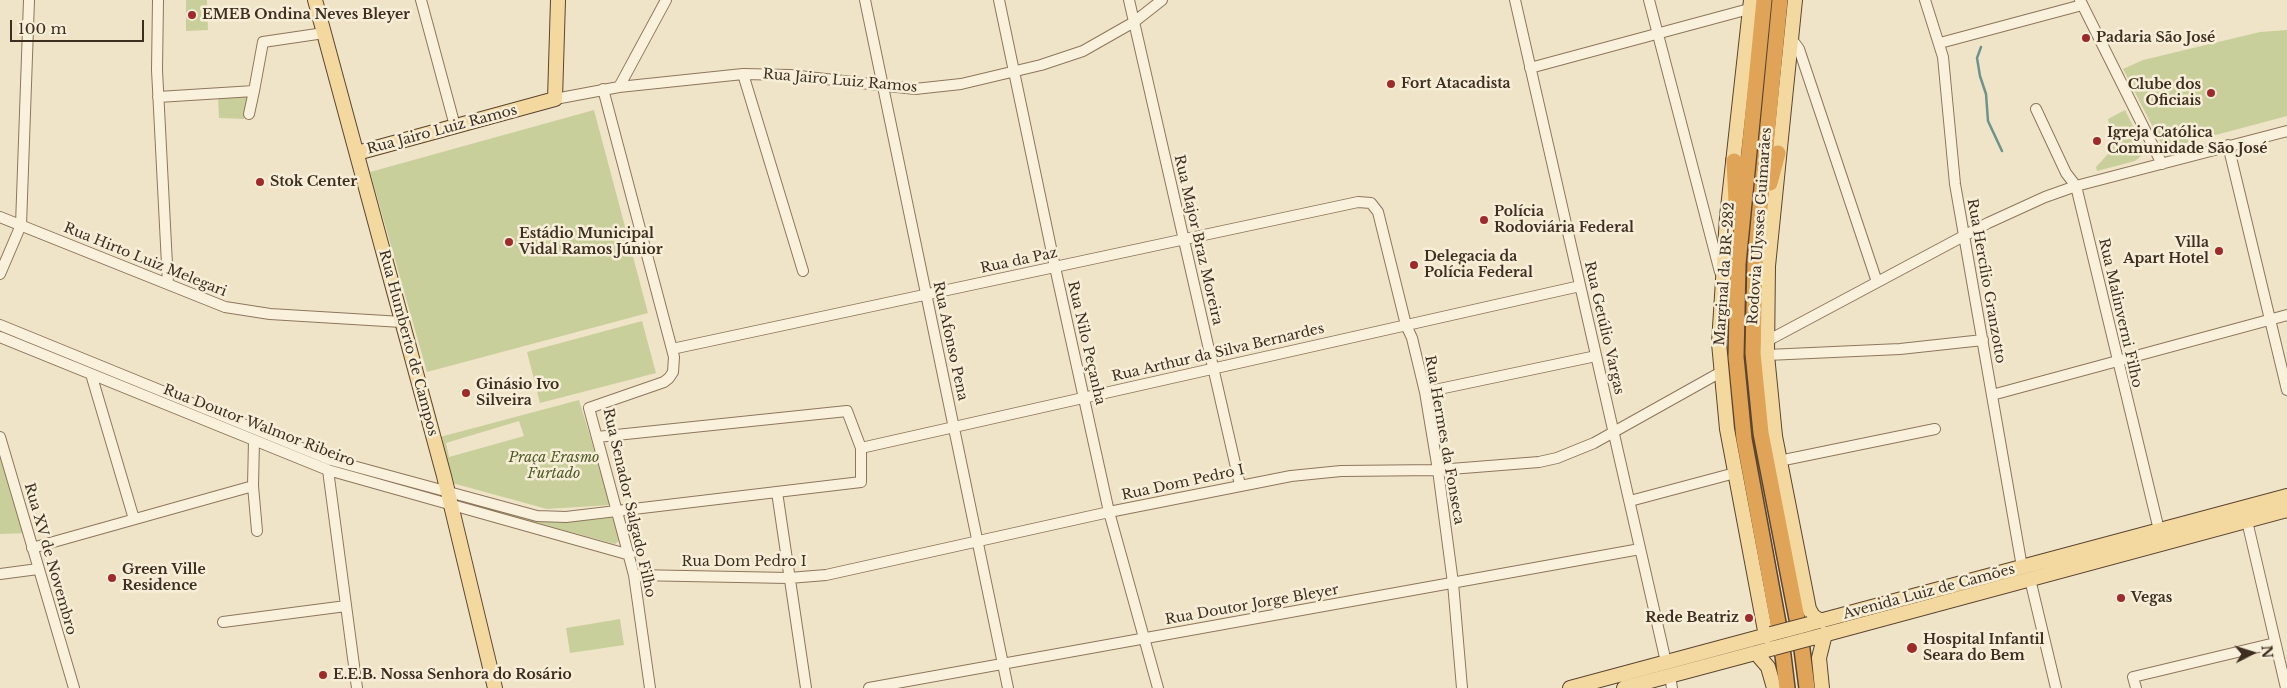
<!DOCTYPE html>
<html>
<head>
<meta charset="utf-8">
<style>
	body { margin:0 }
	#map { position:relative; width:2287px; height:688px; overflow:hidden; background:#f0e4c8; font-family:"Libre Baskerville",serif }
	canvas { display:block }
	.north { position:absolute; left:2227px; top:628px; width:50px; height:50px; -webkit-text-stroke:4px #f7eed8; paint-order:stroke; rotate:85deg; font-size:14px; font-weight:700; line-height:20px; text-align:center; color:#3d2e20 }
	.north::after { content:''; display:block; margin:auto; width:18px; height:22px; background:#3d2e20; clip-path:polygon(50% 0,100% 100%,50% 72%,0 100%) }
	.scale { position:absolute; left:10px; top:20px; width:134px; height:22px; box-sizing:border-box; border:2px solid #3d2e20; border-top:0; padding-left:6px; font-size:15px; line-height:18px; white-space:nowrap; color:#3d2e20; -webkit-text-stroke:4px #f7eed8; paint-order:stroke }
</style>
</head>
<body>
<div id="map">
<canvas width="2287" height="688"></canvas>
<div class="north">N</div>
<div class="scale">100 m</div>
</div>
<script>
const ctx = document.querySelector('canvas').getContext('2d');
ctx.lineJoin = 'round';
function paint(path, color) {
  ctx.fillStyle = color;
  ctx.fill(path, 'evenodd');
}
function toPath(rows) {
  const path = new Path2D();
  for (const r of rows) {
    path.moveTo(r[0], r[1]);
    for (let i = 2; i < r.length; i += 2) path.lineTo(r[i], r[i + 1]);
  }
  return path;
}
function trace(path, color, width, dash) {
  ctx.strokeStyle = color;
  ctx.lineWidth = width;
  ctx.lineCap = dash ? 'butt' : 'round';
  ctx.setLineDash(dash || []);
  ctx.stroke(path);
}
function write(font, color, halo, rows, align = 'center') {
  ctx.font = font + ' "Libre Baskerville",serif';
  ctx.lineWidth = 5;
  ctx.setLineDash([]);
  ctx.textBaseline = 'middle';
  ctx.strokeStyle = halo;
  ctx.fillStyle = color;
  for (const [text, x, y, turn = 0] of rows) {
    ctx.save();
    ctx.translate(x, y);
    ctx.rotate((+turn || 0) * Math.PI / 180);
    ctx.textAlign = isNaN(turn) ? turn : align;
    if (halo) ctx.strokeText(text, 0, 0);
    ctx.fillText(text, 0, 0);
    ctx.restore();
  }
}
const green = toPath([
	[186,0,207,0,208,30,186,31],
	[2287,30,2287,116,2167,148,2161,143,2123,69,2143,60,2260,32],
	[249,94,244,119,219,118,218,96],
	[594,110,648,313,427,372,370,172],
	[2125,110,2143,146,2142,155,2135,161,2097,171,2096,167,2108,154,2111,142,2111,131,2108,119],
	[642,321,656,373,540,403,527,352],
	[579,400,611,505,547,509,452,483,440,437],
	[519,421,524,436,449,457,446,443],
	[0,444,28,533,0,534],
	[456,497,550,522,609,516,614,520,619,541,615,544,455,501],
	[620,619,624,645,570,653,566,628]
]);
const stream = toPath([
	[1981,47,1977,58,1980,76,1986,94,1988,121,2002,151]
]);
const minor = toPath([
	[158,0,157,70,168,284],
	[421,0,455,126],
	[865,0,1008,688],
	[999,0,1055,267,1109,512,1158,688],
	[1129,0,1240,485],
	[1515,0,1666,662],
	[1649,0,1720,272],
	[1925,0,1943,57,1955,184,2022,567],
	[2080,0,2162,164],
	[1791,38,1799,49,1877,282],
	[1940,43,2082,5],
	[1530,68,1749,9],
	[743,74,803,271],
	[619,87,666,0],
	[603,89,674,357,673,372,669,378,664,382,589,408,634,575,650,688],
	[158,97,254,91,263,42,324,33],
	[555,99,619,87,743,74,790,75,915,89,961,84,1041,65,1083,51,1134,22,1162,0],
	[2036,109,2066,173,2076,186,2159,530],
	[249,114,254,91],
	[2228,145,2287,390],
	[0,217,225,307,270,314,402,322],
	[0,274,21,225,29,0],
	[0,325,331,460,537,516,566,517,861,482,861,448,847,411,597,437],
	[0,337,328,470,630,555],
	[1767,341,1988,223,2045,197,2076,186,2287,131],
	[672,349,1358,202,1371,203,1378,212,1406,325,1412,338,1425,392,1438,470,1453,583,1462,688],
	[1767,355,1900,349,1983,340],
	[91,374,134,519],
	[1425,392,1596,356],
	[1992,395,2287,315],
	[0,437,74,688],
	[254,440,253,486,257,531],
	[861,448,1580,286],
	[1779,461,1935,429],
	[328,470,357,688],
	[777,492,806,688],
	[1630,501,1735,473],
	[2247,521,2286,688],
	[32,548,253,486],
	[0,574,38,569],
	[634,575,789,578,826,575,1109,512,1291,476,1341,471,1438,470,1539,462,1557,458,1594,443,1721,372],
	[2030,579,2056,688],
	[223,622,346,606],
	[1670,676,1672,688],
	[869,688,1640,549],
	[2136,688,2133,677,2275,643]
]);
const major = toPath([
	[315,0,444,476,495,688],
	[1751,0,1727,217,1719,343,1727,429,1766,636],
	[1795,0,1768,266,1767,355,1775,436,1809,609,1813,616,1821,621],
	[357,153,555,99,558,0],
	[1812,623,2287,496],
	[1812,638,2287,510],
	[1756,653,1768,667,1774,688],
	[1570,688,1771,634],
	[1624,688,1774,648],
	[1822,688,1819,658,1825,634]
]);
const highway = toPath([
	[1764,0,1738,264,1736,357,1744,439,1781,639,1787,688],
	[1780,0,1755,260,1753,353,1761,433,1800,634,1807,688],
	[1734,161,1736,202],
	[1770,183,1778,153]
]);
const majorBridge = toPath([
	[1771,634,1809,624],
	[1774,648,1812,638]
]);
const markers = [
	[192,15,5,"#9e2a2b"],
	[2086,38,5,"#9e2a2b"],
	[1391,84,5,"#9e2a2b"],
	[2211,93,5,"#9e2a2b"],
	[2097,141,5,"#9e2a2b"],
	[260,182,5,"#9e2a2b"],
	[1484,220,5,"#9e2a2b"],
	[509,242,5,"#9e2a2b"],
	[2219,251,5,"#9e2a2b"],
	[1414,265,5,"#9e2a2b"],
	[466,393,5,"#9e2a2b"],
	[112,578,5,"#9e2a2b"],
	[2121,598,5,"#9e2a2b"],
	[1749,618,5,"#9e2a2b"],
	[1912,648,6,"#9e2a2b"],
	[323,675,5,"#9e2a2b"]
];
const poiNames = [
	["EMEB Ondina Neves Bleyer",202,15],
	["Padaria São José",2096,38],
	["Fort Atacadista",1401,84],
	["Clube dos",2201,85,"right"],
	["Oficiais",2201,101,"right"],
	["Igreja Católica",2107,133],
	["Comunidade São José",2107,149],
	["Stok Center",270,182],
	["Polícia",1494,212],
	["Rodoviária Federal",1494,228],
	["Estádio Municipal",519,234],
	["Vidal Ramos Júnior",519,250],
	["Villa",2209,243,"right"],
	["Apart Hotel",2209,259,"right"],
	["Delegacia da",1424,257],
	["Polícia Federal",1424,273],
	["Ginásio Ivo",476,385],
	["Silveira",476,401],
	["Green Ville",122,570],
	["Residence",122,586],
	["Vegas",2131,598],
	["Rede Beatriz",1739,618,"right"],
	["Hospital Infantil",1923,640],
	["Seara do Bem",1923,656],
	["E.E.B. Nossa Senhora do Rosário",333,675]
];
const streetNames = [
	["Rua Jairo Luiz Ramos",840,81,5],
	["Rua Jairo Luiz Ramos",442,130,-15],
	["Rodovia Ulysses Guimarães",1760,226,-86],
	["Rua Major Braz Moreira",1198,240,77],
	["Rua Hirto Luiz Melegari",145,260,22],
	["Rua da Paz",1019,261,-12],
	["Marginal da BR-282",1725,274,-86],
	["Rua Hercílio Granzotto",1986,281,80],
	["Rua Malinverni Filho",2120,313,77],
	["Rua Getúlio Vargas",1604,328,77],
	["Rua Afonso Pena",950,341,78],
	["Rua Humberto de Campos",408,343,75],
	["Rua Nilo Peçanha",1086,343,77],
	["Rua Arthur da Silva Bernardes",1218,353,-13],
	["Rua Doutor Walmor Ribeiro",259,426,21],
	["Rua Hermes da Fonseca",1444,440,80],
	["Rua Dom Pedro I",1183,483,-12],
	["Rua Senador Salgado Filho",629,503,77],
	["Rua XV de Novembro",50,559,74],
	["Rua Dom Pedro I",744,562],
	["Avenida Luiz de Camões",1929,592,-15],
	["Rua Doutor Jorge Bleyer",1252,605,-10]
];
const parkNames = [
	["Praça Erasmo",554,458],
	["Furtado",554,474]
];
paint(green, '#c9cf9b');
trace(stream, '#6f938a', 2.5);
trace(minor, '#8d765c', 12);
trace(major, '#5b4430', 16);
trace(highway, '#5b4430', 18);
trace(minor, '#faf1dc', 10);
trace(major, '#f3d9a0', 14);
trace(highway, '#e0a458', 15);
trace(majorBridge, '#5b4430', 16, []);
trace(majorBridge, '#f3d9a0', 14);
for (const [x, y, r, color] of markers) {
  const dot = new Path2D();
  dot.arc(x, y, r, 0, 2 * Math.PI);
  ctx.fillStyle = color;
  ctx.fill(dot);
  trace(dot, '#f7eed8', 2);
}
write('bold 14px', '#3d2e20', '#f7eed8', poiNames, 'left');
write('14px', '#3d2e20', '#f7eed8', streetNames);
write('italic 14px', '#4d5a26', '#f7eed8', parkNames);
</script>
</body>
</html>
